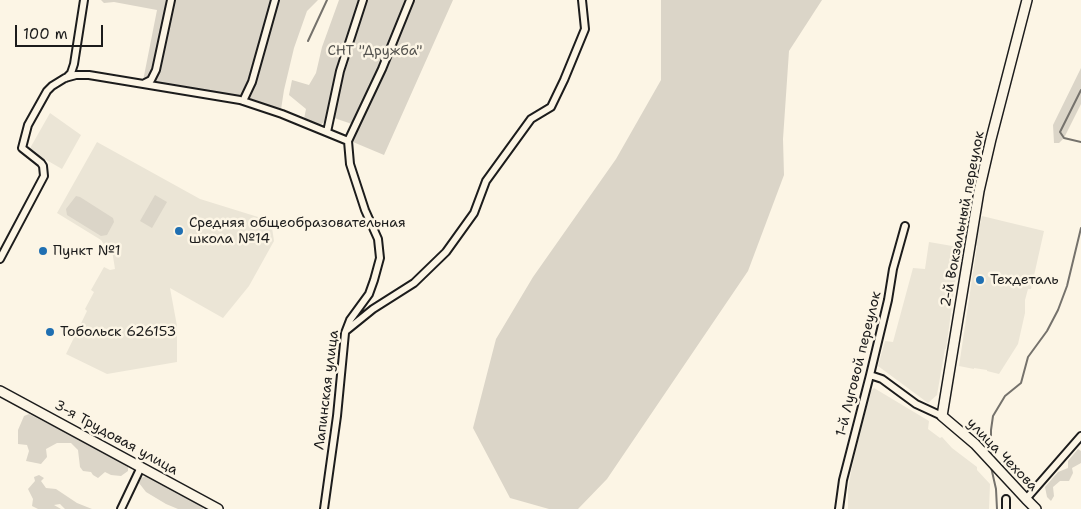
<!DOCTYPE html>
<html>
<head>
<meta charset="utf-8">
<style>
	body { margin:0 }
	#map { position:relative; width:1081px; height:509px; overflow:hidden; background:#fcf5e5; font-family:"Shantell Sans",sans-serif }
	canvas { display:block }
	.scale { position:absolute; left:15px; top:25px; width:88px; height:22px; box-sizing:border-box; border:2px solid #1c1c1c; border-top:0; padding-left:6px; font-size:15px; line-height:18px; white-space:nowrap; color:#1c1c1c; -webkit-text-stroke:4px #fcf5e5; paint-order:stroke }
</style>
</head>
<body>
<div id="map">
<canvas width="1081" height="509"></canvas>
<div class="scale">100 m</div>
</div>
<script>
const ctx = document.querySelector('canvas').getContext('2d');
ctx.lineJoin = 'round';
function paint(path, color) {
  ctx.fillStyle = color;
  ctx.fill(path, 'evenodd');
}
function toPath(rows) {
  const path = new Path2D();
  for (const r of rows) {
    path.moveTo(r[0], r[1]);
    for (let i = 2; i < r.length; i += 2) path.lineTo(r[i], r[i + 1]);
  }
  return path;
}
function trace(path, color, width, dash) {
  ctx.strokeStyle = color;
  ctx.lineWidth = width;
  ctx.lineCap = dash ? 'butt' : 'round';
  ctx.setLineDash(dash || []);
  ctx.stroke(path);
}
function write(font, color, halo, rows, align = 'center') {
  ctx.font = font + ' "Shantell Sans",sans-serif';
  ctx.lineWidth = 5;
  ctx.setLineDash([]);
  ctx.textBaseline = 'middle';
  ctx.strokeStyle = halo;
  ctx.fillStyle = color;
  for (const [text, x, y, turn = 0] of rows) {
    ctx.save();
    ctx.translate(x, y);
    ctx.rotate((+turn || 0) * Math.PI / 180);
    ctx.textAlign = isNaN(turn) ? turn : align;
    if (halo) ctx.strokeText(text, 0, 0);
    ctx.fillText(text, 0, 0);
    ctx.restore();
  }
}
const built = toPath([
	[50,113,81,135,62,169,29,150],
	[97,142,200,199,271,221,274,241,249,286,223,318,170,288,177,326,177,362,107,374,66,354,87,311,85,309,94,292,91,290,104,267,110,270,115,269,112,250,105,246,101,240,57,213],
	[982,216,1044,231,1031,289,1028,289,1025,300,1025,313,1018,344,999,374,987,371,987,370,974,368,974,369,959,366,977,246,975,245],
	[929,242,958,247,955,269,957,269,946,349,945,349,937,395,928,403,878,366,885,341,893,342,913,268,925,269],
	[874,388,929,421,928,429,940,438,942,437,952,448,977,467,977,470,990,484,989,509,848,509,848,489,852,467,870,392]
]);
const green = toPath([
	[101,0,318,0,307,11,294,48,284,90,280,116,244,103,142,86,157,10,114,2,104,3],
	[339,0,453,0,384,155,353,142,358,126,328,116,327,120,320,125,304,119,306,109,289,95,292,80,309,85,316,73,322,47],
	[661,0,822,0,789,51,783,139,784,175,748,271,607,479,578,509,549,509,510,498,473,428,496,339,533,277,616,159,661,80],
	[1081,68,1081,104,1064,138,1059,143,1054,143,1053,125],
	[155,195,167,202,152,228,140,221],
	[76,196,80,197,113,218,114,222,107,235,101,236,67,215,66,209],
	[29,414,118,459,128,466,128,471,121,476,111,475,105,472,98,478,93,475,91,472,83,471,80,467,78,450,71,443,57,443,46,449,47,457,41,464,26,461,29,451,27,445,18,444,18,430,24,416],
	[1078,449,1081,451,1081,463,1072,468,1073,473,1069,481,1060,481,1053,487,1054,496,1051,501,1047,497,1045,487,1058,472,1068,468,1068,461],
	[39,475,44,478,41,481,46,488,56,489,77,503,92,509,65,509,60,504,54,505,61,509,38,509,32,506,33,499,28,489,35,481,34,477],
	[146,476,202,504,203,509,178,509,166,504,146,492,139,483,141,478]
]);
const stream = toPath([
	[308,41,327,0],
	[1081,90,1060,132,1064,138,1081,142],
	[991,452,991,430,993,416,1005,396,1021,383,1028,357,1047,331,1058,310,1067,286,1081,228],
	[991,467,996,489,997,509]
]);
const street = toPath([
	[66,78,71,73,74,64,84,0],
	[145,83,151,80,156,70,171,0],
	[243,101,252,82,275,0],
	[327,132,340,71,363,0],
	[0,259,44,176,43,166,41,163,22,148,28,125,47,91,52,86,65,78,76,75,89,75,240,100,282,114,348,141],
	[347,330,373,309,414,283,446,252,474,213,486,181,531,119,551,107,564,80,585,29,582,0],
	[870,375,882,379,916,404,942,416],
	[1026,499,1081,436],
	[121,509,141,467],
	[324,509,337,416,345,333,350,320,369,294,374,280,380,258,378,239,365,210,350,164,348,141,382,69,410,0],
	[839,509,843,480,870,375,888,300,893,269,905,226],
	[1006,509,1006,499]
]);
const secondary = toPath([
	[1027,0,991,139,979,191,942,416,975,444,1026,499,1036,509],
	[0,391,218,509]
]);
const markers = [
	[179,231,5,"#1f6fb2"],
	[43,251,5,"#1f6fb2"],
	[980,280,5,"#1f6fb2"],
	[50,332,5,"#1f6fb2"]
];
const parkNames = [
	["СНТ \"Дружба\"",375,51]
];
const streetNames = [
	["2-й Вокзальный переулок",963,219,-79],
	["1-й Луговой переулок",859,364,-76],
	["Лапинская улица",327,390,-83],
	["3-я Трудовая улица",116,438,29],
	["улица Чехова",1002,455,46]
];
const poiNames = [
	["Средняя общеобразовательная",189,223],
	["школа №14",189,239],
	["Пункт №1",53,251],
	["Техдеталь",990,280],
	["Тобольск 626153",60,332]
];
paint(built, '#ebe5d6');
paint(green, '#dbd5c8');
trace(stream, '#75726c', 2);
trace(street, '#1c1c1c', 10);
trace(secondary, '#1c1c1c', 12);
trace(street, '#fcf5e5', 6);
trace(secondary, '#fcf5e5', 9);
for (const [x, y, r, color] of markers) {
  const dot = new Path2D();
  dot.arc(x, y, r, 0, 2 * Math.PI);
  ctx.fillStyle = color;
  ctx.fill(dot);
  trace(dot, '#fcf5e5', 2);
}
write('14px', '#555450', '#fcf5e5', parkNames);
write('14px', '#1c1c1c', '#fcf5e5', streetNames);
write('14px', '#1c1c1c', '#fcf5e5', poiNames, 'left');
</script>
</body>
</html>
